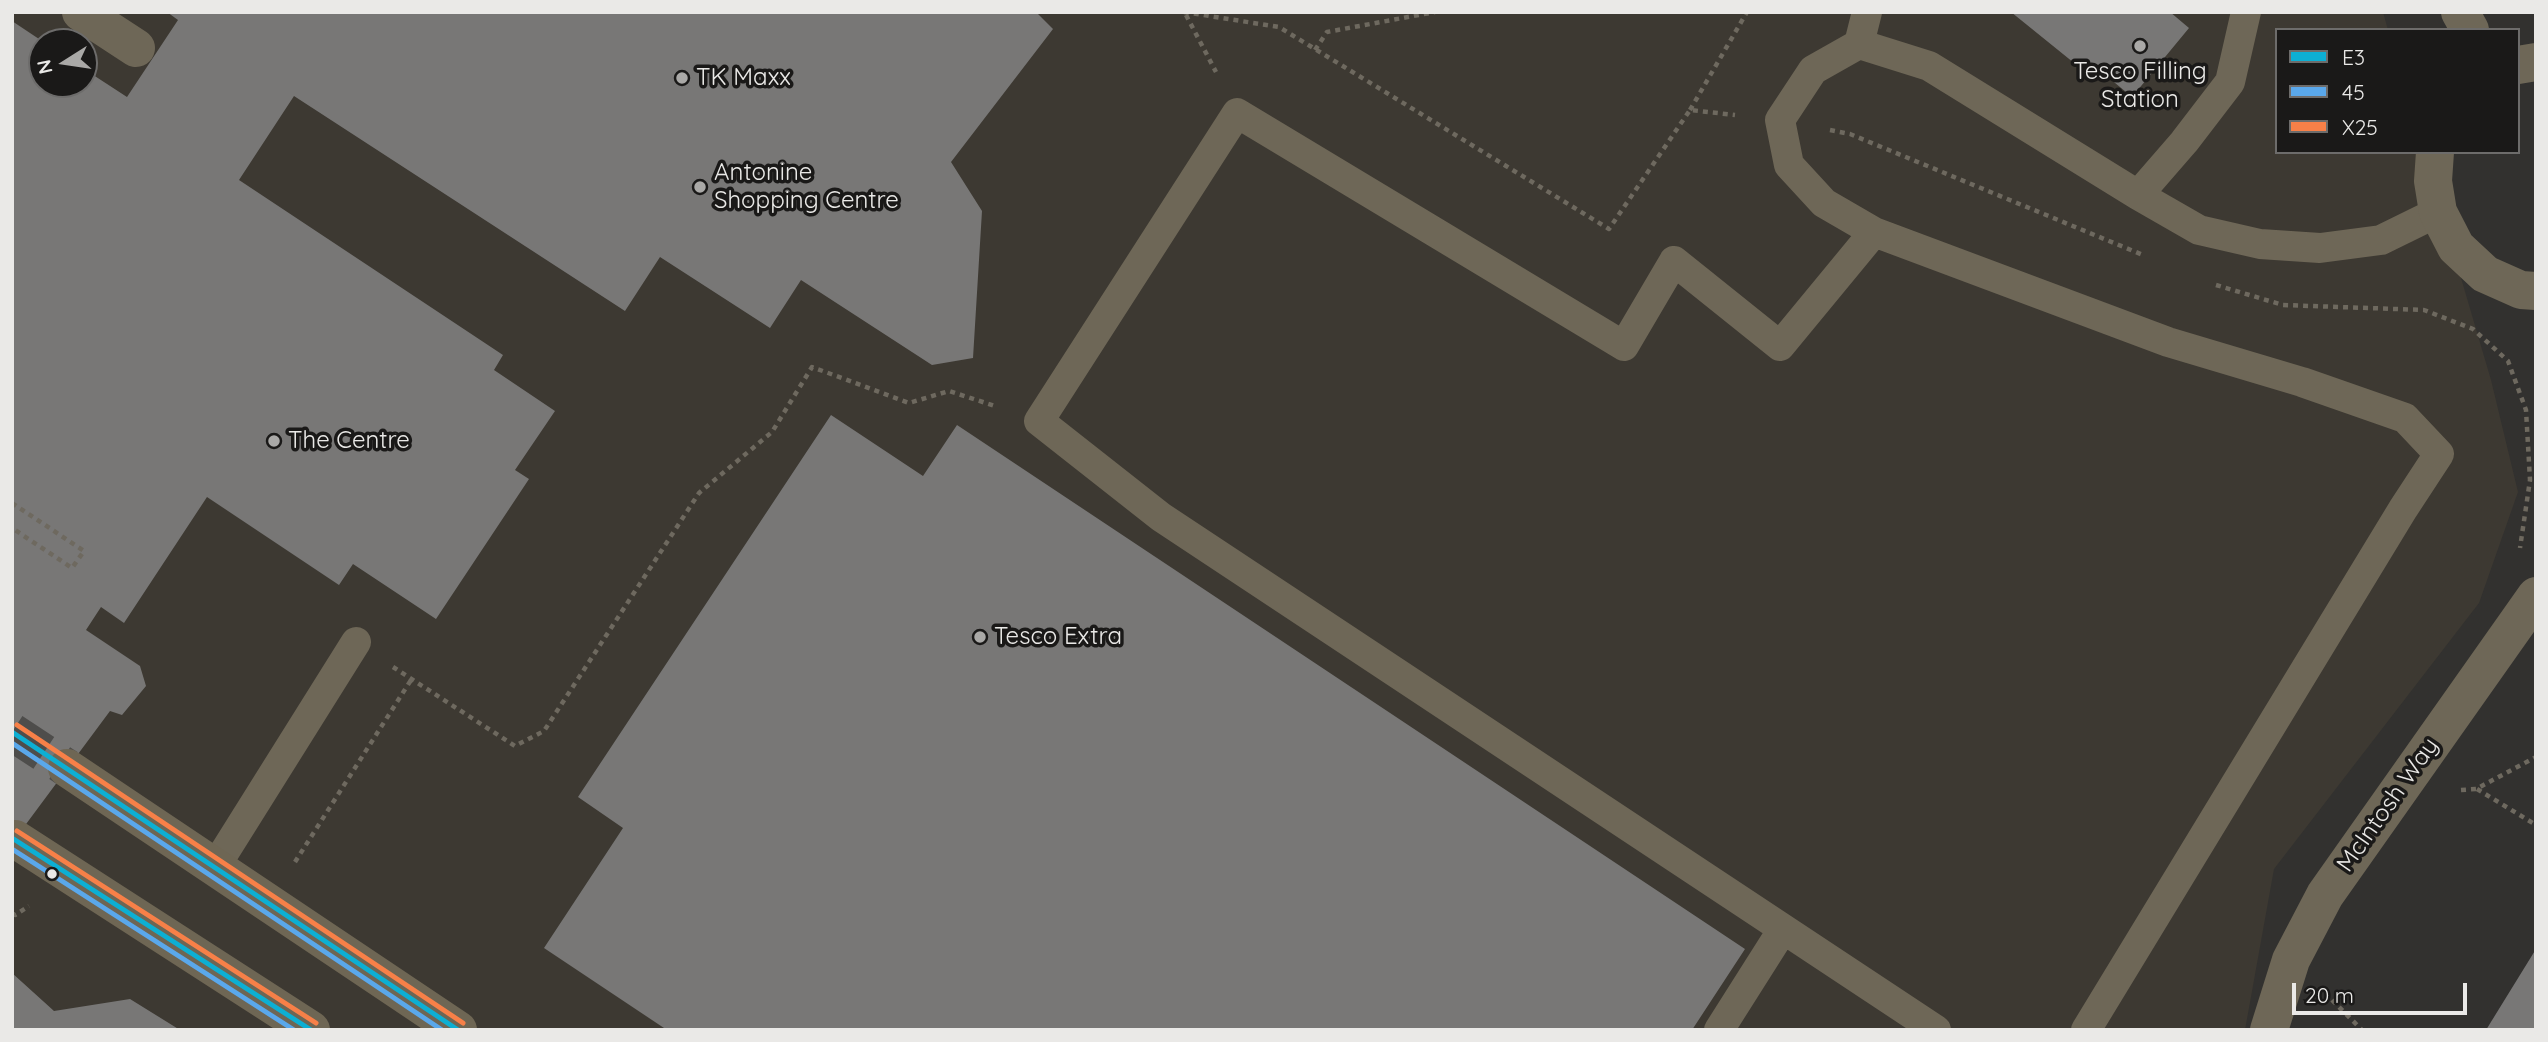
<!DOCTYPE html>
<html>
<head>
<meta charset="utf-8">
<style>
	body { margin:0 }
	#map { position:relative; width:2548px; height:1042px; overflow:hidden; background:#32312f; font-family:Quicksand,sans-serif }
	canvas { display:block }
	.frame { position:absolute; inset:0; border:14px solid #eae9e7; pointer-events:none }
	.legend { position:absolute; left:2275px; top:28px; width:245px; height:126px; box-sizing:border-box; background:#1a1918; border:2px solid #6d6c6b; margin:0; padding:9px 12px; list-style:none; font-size:21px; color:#eae9e7 }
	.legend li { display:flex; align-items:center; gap:14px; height:35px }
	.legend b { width:35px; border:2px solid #6d6c6b }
	.north { position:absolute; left:28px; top:28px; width:70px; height:70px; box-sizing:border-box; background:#1a1918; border:2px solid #6d6c6b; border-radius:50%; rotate:258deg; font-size:19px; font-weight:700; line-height:28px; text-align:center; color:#eae9e7 }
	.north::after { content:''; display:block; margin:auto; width:24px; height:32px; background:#aaa9a7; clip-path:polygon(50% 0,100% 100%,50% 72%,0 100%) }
	.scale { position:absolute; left:2292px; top:983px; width:175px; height:32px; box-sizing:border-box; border:4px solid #eae9e7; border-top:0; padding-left:9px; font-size:21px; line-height:24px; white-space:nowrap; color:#eae9e7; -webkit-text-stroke:5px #1a1918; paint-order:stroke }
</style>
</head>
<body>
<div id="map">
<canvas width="2548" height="1042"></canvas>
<div class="frame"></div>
<ul class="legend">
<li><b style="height:9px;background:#0dafd3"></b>E3</li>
<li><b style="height:9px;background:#5aa8eb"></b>45</li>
<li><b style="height:9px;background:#f78048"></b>X25</li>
</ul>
<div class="north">N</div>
<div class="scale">20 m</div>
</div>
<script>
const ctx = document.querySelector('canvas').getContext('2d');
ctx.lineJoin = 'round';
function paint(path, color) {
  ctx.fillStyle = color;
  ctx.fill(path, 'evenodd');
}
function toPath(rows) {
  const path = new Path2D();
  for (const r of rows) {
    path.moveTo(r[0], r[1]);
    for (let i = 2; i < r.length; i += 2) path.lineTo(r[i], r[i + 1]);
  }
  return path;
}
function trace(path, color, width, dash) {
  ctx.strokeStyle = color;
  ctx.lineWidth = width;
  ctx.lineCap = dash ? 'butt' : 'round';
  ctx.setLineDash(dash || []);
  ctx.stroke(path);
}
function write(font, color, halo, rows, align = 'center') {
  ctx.font = font + ' Quicksand,sans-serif';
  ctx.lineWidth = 7;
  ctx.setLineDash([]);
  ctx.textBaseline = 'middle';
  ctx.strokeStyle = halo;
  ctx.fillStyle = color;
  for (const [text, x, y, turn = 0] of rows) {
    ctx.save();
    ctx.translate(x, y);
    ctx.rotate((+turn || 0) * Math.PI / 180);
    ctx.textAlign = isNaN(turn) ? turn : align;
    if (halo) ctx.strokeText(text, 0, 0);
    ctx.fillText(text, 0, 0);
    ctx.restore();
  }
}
const built = toPath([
	[12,12,2383,12,2388,30,2277,30,2277,152,2424,152,2491,380,2518,492,2479,603,2274,869,2245,1030,12,1030],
	[42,42,84,42,84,84,42,84]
]);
const building = toPath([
	[167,12,1036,12,1053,29,951,162,982,211,973,358,932,365,801,280,770,328,660,257,625,311,294,96,239,180,503,355,494,370,555,411,515,470,529,479,436,619,353,564,339,585,207,497,124,623,101,607,86,630,140,666,146,686,122,715,110,711,12,843,12,21,42,41,42,84,84,84,84,69,127,97,178,20],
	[2011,12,2170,12,2189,28,2132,97,2091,63,2084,71],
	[831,415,923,476,957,425,1745,949,1692,1030,667,1030,544,948,623,828,578,797],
	[2536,949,2536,1030,2486,1030],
	[12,973,54,1011,130,999,180,1030,12,1030]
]);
const primaryTunnel = toPath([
	[12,732,67,768]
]);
const path = toPath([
	[1184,12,1279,27,1609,229,1690,110,1735,115],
	[1186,15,1216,72],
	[1315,50,1327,32,1435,12],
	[1690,110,1747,12],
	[1830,130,1850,134,2143,255],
	[2216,285,2283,305,2424,310,2473,329,2508,361,2526,410,2530,480,2520,548],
	[12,503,84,551,72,568,12,528],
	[393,667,515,746,544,731,699,493,772,432,812,367,909,403,949,391,995,406],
	[2477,789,2536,825],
	[2461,790,2476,789,2536,757],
	[295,862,411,680],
	[12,913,15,915,29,906],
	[2332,1000,2362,1030]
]);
const service = toPath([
	[1859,44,1867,12],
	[2138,195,2184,142,2230,82,2246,12],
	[1874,232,1780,346,1674,261,1624,346,1237,113,1039,421,1161,517,1936,1030],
	[215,867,356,642],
	[1719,1030,1783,929],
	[2086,1030,2403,509,2439,454,2405,418,2302,382,2168,342,1874,232,1824,203,1789,165,1780,120,1813,70,1859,44,1929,66,2138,195,2199,230,2260,244,2320,248,2381,240,2438,212]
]);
const minor = toPath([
	[81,12,136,48]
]);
const tertiary = toPath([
	[2460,12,2470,30],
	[2518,65,2536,62],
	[2435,152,2433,181,2438,212,2456,247,2485,274,2521,290,2536,291],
	[2269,1030,2291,960,2325,895,2536,596]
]);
const primary = toPath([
	[67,768,458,1030],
	[15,839,311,1030]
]);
const bus1 = toPath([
	[12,732,458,1030],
	[12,838,311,1030]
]);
const bus2 = toPath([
	[12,743,442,1030],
	[12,849,294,1030]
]);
const bus3 = toPath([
	[17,725,463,1023],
	[17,831,316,1023]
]);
const markers = [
	[2140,46,7,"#aaa9a7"],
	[682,78,7,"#aaa9a7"],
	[700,187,7,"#aaa9a7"],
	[274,441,7,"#aaa9a7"],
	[980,637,7,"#aaa9a7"],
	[52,874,6,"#eae9e7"]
];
const poiNames = [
	["Tesco Filling",2140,72,"center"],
	["Station",2140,100,"center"],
	["TK Maxx",696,78],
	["Antonine",714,173],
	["Shopping Centre",714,201],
	["The Centre",288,441],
	["Tesco Extra",994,637]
];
const streetNames = [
	["McIntosh Way",2388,805,-55]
];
paint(built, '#3d3932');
paint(building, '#787776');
trace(primaryTunnel, '#4e4d4b', 38, [38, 19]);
trace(path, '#6e695f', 4.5, [5, 5]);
trace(service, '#6e6757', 30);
trace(minor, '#6e6757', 38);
trace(tertiary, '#6e6757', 38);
trace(primary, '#6e6654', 38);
trace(bus1, '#0dafd3', 5);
trace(bus2, '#5aa8eb', 5);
trace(bus3, '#f78048', 5);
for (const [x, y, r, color] of markers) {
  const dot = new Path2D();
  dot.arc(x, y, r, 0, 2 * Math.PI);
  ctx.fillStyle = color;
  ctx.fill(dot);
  trace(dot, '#1a1918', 2.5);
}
write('24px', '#eae9e7', '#1a1918', poiNames, 'left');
write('24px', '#eae9e7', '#1a1918', streetNames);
</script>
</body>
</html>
